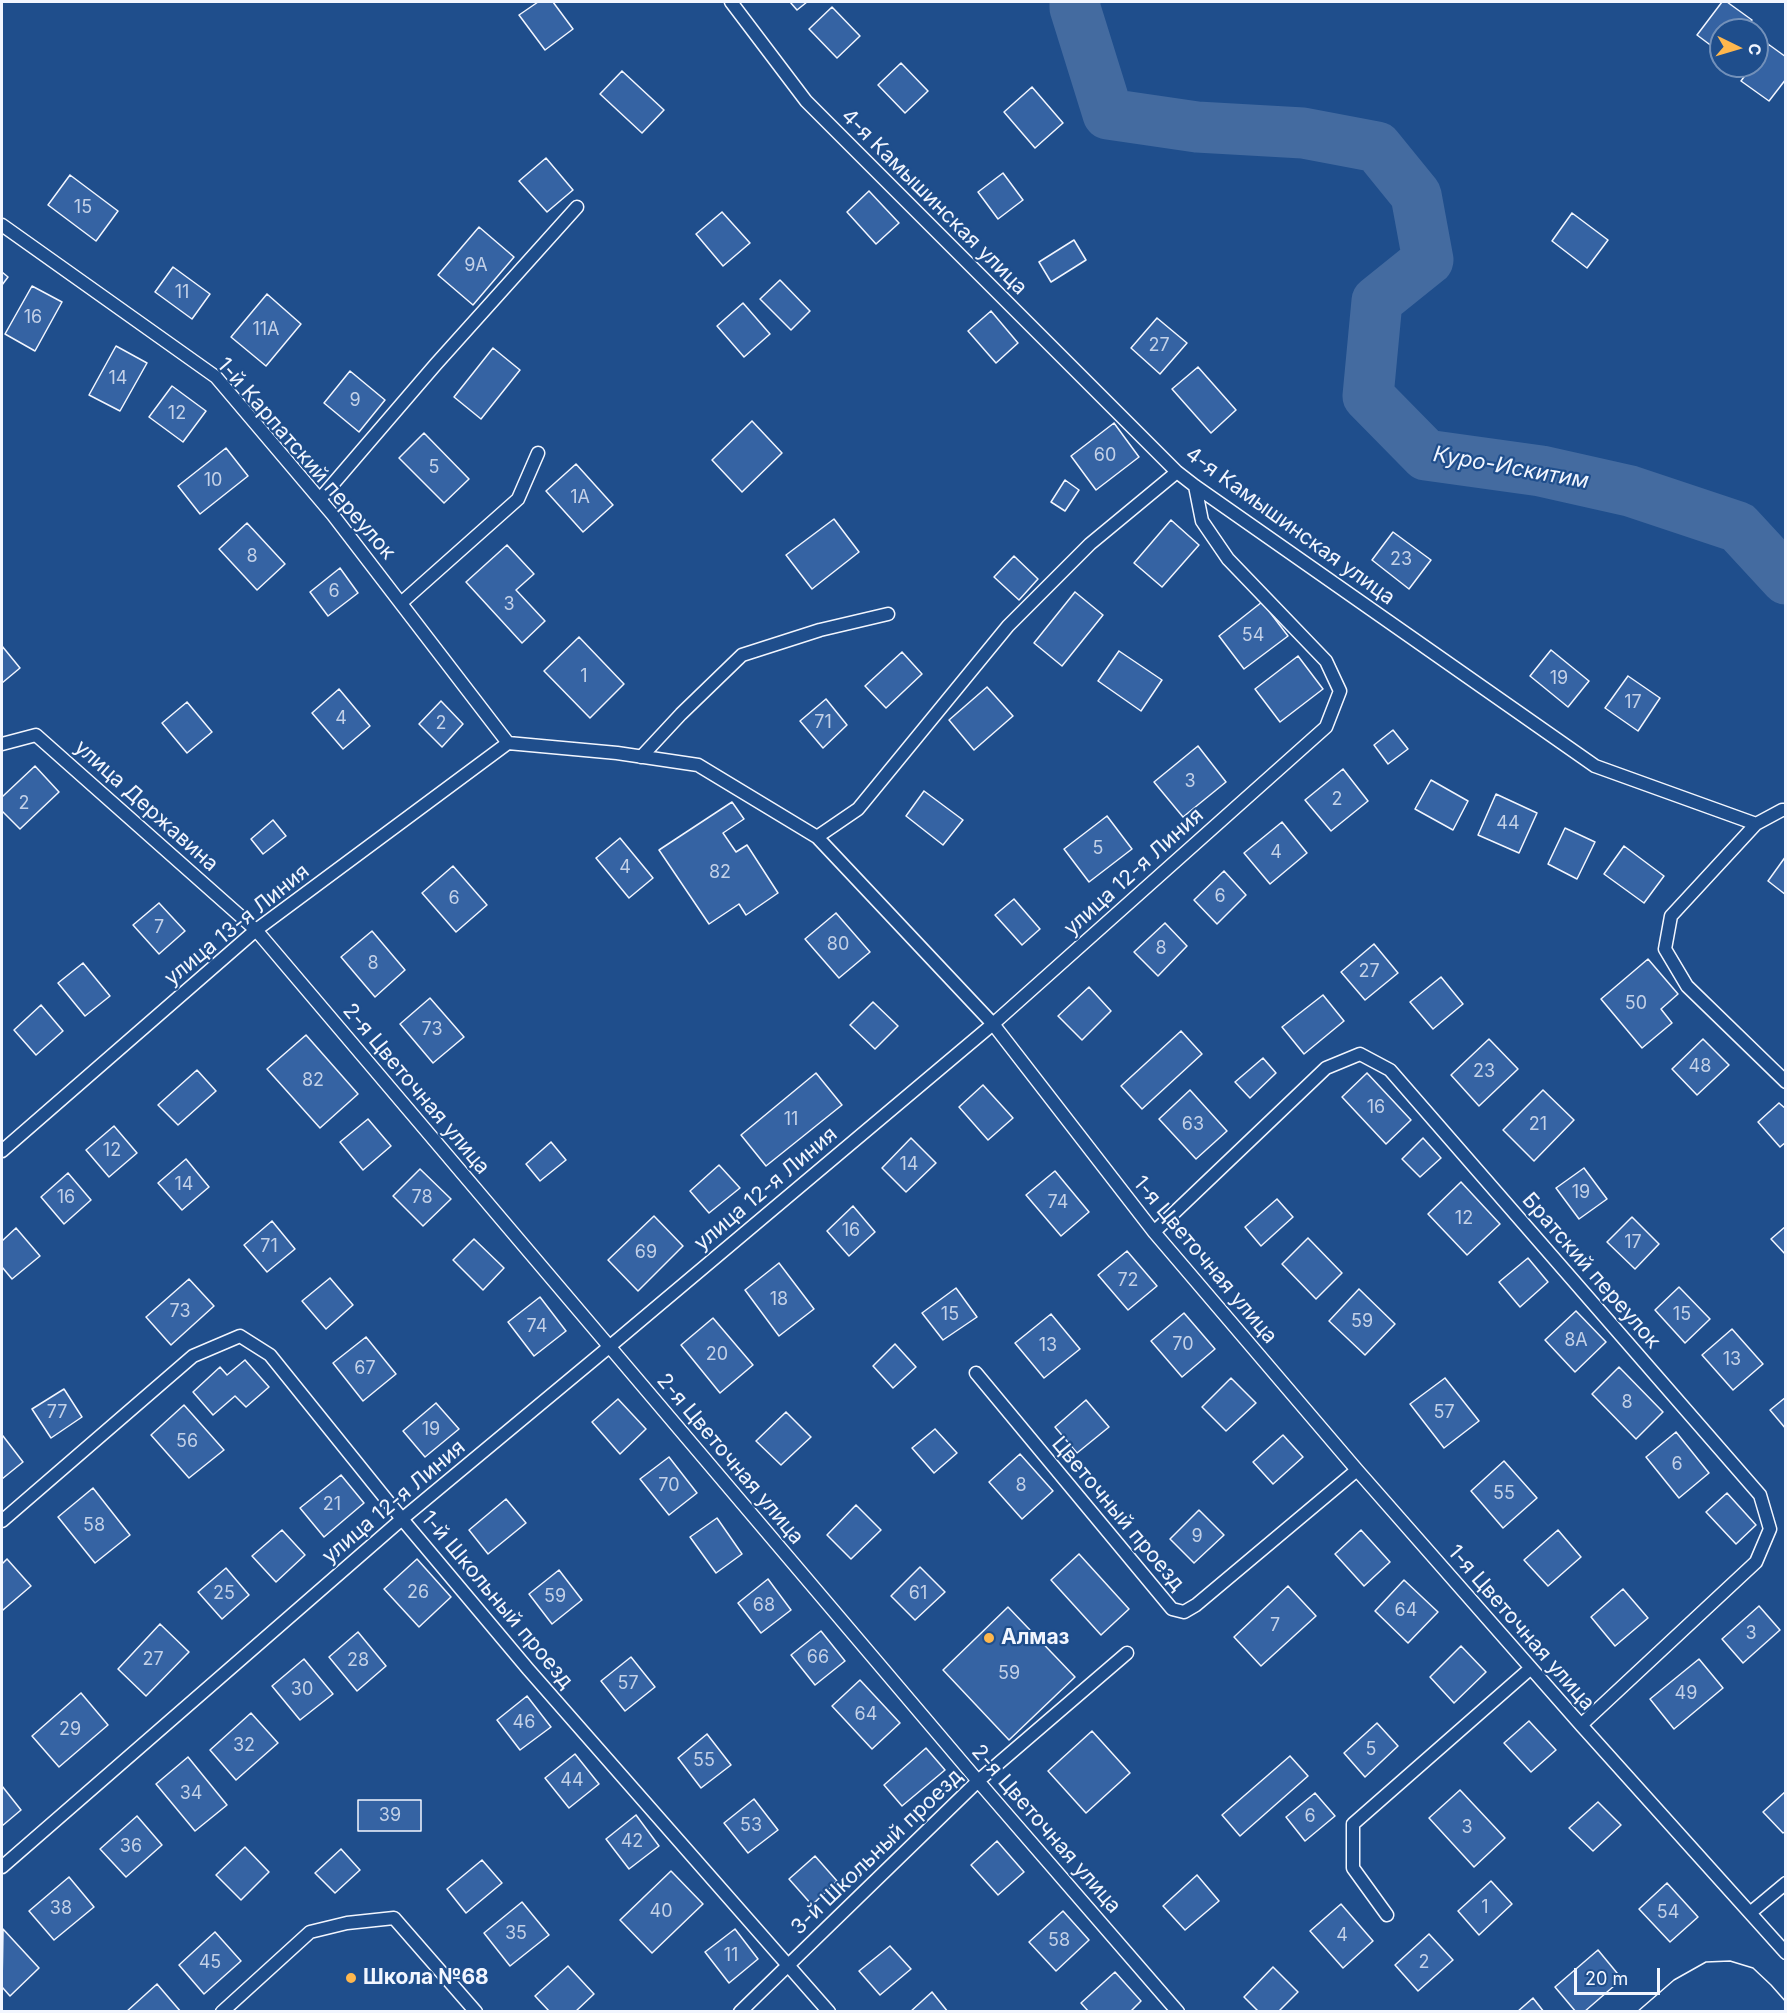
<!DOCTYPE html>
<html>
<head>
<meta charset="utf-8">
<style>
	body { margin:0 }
	#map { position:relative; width:1787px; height:2013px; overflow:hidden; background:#1f4e8c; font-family:Inter,sans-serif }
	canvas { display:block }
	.frame { position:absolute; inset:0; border:3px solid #f2f6ff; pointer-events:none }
	.north { position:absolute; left:1709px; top:18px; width:60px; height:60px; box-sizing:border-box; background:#1f4e8c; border:2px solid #7391ba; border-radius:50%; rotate:95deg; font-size:16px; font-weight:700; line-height:24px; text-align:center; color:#f2f6ff }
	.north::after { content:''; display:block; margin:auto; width:21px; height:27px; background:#ffb74d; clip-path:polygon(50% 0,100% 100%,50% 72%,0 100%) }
	.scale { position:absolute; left:1574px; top:1968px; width:86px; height:27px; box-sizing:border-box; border:3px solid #f2f6ff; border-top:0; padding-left:8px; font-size:18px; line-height:21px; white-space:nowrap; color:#f2f6ff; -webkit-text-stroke:4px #1f4e8c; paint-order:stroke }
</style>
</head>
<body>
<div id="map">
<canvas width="1787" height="2013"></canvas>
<div class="frame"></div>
<div class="north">С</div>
<div class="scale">20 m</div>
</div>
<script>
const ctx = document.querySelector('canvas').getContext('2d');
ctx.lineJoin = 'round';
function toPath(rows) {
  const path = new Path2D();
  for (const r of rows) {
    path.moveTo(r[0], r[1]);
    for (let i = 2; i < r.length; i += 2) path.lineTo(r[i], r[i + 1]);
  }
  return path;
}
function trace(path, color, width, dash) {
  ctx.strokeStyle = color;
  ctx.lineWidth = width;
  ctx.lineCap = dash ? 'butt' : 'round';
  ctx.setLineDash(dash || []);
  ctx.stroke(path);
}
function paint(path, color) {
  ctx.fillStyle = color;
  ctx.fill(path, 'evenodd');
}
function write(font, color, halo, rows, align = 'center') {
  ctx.font = font + ' Inter,sans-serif';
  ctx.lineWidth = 4.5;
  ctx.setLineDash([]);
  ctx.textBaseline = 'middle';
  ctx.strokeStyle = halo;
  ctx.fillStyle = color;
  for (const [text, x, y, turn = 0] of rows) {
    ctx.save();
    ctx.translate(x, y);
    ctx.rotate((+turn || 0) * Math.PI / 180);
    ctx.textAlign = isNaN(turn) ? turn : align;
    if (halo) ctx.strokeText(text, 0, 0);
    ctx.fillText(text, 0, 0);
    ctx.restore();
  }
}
const river = toPath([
	[1075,2,1075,8,1108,114,1197,127,1303,133,1377,147,1416,195,1428,260,1377,301,1368,396,1426,455,1541,471,1630,491,1738,527,1786,579]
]);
const building = toPath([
	[538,2,553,2,573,29,545,50,519,15,538,2],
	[790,2,807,2,797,10,790,2],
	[1722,2,1727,2,1752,20,1744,30,1721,30,1721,53,1697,35,1722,2],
	[832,7,860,36,837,58,809,29,832,7],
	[1768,44,1786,57,1786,79,1769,101,1741,81,1752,66,1757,66,1757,60,1768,44],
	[901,63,928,91,905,113,878,85,901,63],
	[622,71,664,110,642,133,600,94,622,71],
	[1032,87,1063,123,1035,148,1004,112,1032,87],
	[546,158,573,190,547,212,519,181,546,158],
	[1003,173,1023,200,998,219,978,192,1003,173],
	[70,175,118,211,96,241,48,205,70,175],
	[869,191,899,223,876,244,847,212,869,191],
	[722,212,750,243,723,266,696,234,722,212],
	[1572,213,1608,240,1587,268,1552,241,1572,213],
	[479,227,514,257,473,305,438,275,479,227],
	[1074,240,1086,260,1051,282,1039,262,1074,240],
	[173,267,210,294,192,319,155,292,173,267],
	[2,272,8,277,2,285,2,272],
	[780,280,810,311,791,330,760,299,780,280],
	[32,286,62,302,35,351,5,334,32,286],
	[267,294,301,324,266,366,231,337,267,294],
	[743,303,770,334,744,357,717,326,743,303],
	[991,311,1018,343,996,363,968,331,991,311],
	[1157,318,1187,343,1160,374,1131,348,1157,318],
	[116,346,147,363,120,411,89,395,116,346],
	[493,348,520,370,481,419,454,397,493,348],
	[1198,367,1236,410,1211,433,1172,389,1198,367],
	[350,371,385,400,359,432,324,403,350,371],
	[172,386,206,411,183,442,149,417,172,386],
	[752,421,782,453,742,492,712,460,752,421],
	[1114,423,1139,457,1096,490,1071,456,1114,423],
	[424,433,469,479,444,503,399,458,424,433],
	[226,448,248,476,200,514,178,486,226,448],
	[576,464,613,505,583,532,546,491,576,464],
	[1065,480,1079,490,1065,511,1051,502,1065,480],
	[834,519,859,552,812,589,786,555,834,519],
	[1171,520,1199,545,1162,587,1134,563,1171,520],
	[247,523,285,564,257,590,219,549,247,523],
	[1393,532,1431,560,1409,589,1372,560,1393,532],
	[507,545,534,574,516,590,545,621,522,643,466,582,507,545],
	[1014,556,1038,579,1019,600,994,577,1014,556],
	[340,568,358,593,328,616,310,592,340,568],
	[1075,592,1103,615,1062,666,1034,643,1075,592],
	[1262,602,1288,636,1244,669,1219,636,1262,602],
	[579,637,624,684,590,718,544,671,579,637],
	[2,646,20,668,2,683,2,646],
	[1551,650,1589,681,1568,707,1530,676,1551,650],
	[1119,651,1162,680,1141,711,1098,681,1119,651],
	[902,652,922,674,886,708,865,686,902,652],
	[1298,656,1323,689,1280,722,1255,689,1298,656],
	[1628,676,1660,698,1638,731,1605,708,1628,676],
	[987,687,1013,716,974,750,949,720,987,687],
	[339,689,370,726,343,749,312,713,339,689],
	[826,699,847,725,823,748,800,721,826,699],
	[441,701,463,724,442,747,419,724,441,701],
	[187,702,212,732,187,753,162,723,187,702],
	[1393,730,1408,749,1388,764,1374,745,1393,730],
	[1198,746,1226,782,1183,817,1154,782,1198,746],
	[35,766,59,792,20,829,2,811,2,797,35,766],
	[1343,769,1368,801,1331,831,1305,800,1343,769],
	[1431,780,1468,801,1453,830,1415,809,1431,780],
	[924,791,963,820,943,845,906,816,924,791],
	[1496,794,1537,813,1519,853,1478,835,1496,794],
	[732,802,744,819,723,833,736,852,747,845,778,893,746,915,739,904,709,924,659,850,732,802],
	[1107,816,1132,849,1089,882,1064,849,1107,816],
	[273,820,286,836,263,854,251,839,273,820],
	[1282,822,1307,853,1270,884,1244,853,1282,822],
	[1565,828,1595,842,1577,879,1548,864,1565,828],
	[620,838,653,878,629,898,596,858,620,838],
	[1624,846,1664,876,1644,903,1604,874,1624,846],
	[1786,856,1786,895,1768,881,1786,856],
	[453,866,487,905,456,932,422,893,453,866],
	[1224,871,1246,895,1217,924,1194,900,1224,871],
	[1014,899,1040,929,1022,945,995,915,1014,899],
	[159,903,185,931,159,954,133,925,159,903],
	[836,913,870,952,839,978,805,939,836,913],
	[1165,923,1187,946,1158,976,1134,952,1165,923],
	[372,931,405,970,375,997,341,957,372,931],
	[1374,944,1398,973,1365,1000,1341,972,1374,944],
	[1648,959,1678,994,1661,1009,1672,1023,1642,1048,1601,999,1648,959],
	[83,963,110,996,85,1016,58,983,83,963],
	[1441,977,1463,1004,1433,1029,1410,1002,1441,977],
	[1089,987,1111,1011,1082,1040,1058,1016,1089,987],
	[1323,995,1344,1021,1304,1054,1282,1027,1323,995],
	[430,998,464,1037,433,1063,400,1024,430,998],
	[873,1002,898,1026,875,1049,850,1025,873,1002],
	[41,1005,63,1031,36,1055,14,1030,41,1005],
	[1181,1031,1202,1054,1142,1109,1121,1086,1181,1031],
	[306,1035,358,1094,320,1128,267,1069,306,1035],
	[1489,1039,1518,1069,1479,1106,1451,1075,1489,1039],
	[1703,1039,1729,1065,1697,1095,1672,1069,1703,1039],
	[1263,1058,1276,1073,1250,1098,1235,1082,1263,1058],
	[197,1070,216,1091,178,1125,158,1105,197,1070],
	[816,1073,842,1105,766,1166,741,1135,816,1073],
	[1367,1073,1411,1120,1386,1144,1342,1097,1367,1073],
	[983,1085,1013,1118,988,1140,959,1107,983,1085],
	[1190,1090,1227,1131,1196,1159,1159,1119,1190,1090],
	[1543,1090,1574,1120,1534,1161,1503,1130,1543,1090],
	[1779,1103,1786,1109,1786,1142,1780,1147,1758,1122,1779,1103],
	[368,1119,391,1146,363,1170,340,1142,368,1119],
	[114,1126,137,1153,109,1177,86,1150,114,1126],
	[911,1138,936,1163,906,1192,882,1168,911,1138],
	[1423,1138,1441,1158,1420,1177,1402,1159,1423,1138],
	[551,1142,566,1160,540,1181,526,1164,551,1142],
	[186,1159,209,1187,182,1210,158,1183,186,1159],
	[719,1165,740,1188,709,1213,690,1191,719,1165],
	[1584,1168,1607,1199,1579,1219,1556,1188,1584,1168],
	[420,1169,451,1199,423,1226,393,1196,420,1169],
	[1055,1171,1089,1212,1061,1236,1026,1195,1055,1171],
	[68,1173,91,1200,64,1224,41,1197,68,1173],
	[1461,1182,1500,1224,1467,1255,1428,1214,1461,1182],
	[1277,1199,1293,1217,1261,1246,1245,1227,1277,1199],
	[853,1206,875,1232,849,1256,827,1231,853,1206],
	[654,1216,683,1246,638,1291,608,1260,654,1216],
	[1632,1217,1659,1244,1635,1269,1607,1242,1632,1217],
	[272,1221,295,1249,267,1272,244,1245,272,1221],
	[1786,1226,1786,1255,1771,1239,1786,1226],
	[16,1228,40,1256,12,1279,2,1267,2,1241,16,1228],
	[1308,1238,1342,1273,1316,1299,1282,1264,1308,1238],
	[474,1239,504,1268,483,1290,453,1260,474,1239],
	[1127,1251,1157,1286,1128,1310,1098,1275,1127,1251],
	[1528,1258,1548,1282,1520,1307,1499,1282,1528,1258],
	[779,1263,814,1309,779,1336,745,1290,779,1263],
	[330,1278,353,1305,326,1329,302,1301,330,1278],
	[189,1279,214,1306,171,1345,146,1317,189,1279],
	[1679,1287,1710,1319,1685,1343,1655,1310,1679,1287],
	[956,1288,977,1317,943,1340,922,1313,956,1288],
	[1359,1289,1395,1324,1365,1355,1329,1321,1359,1289],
	[540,1297,566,1331,534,1356,508,1322,540,1297],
	[1576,1311,1606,1342,1575,1372,1545,1340,1576,1311],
	[1184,1313,1215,1349,1182,1377,1151,1341,1184,1313],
	[1051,1314,1080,1349,1044,1378,1015,1343,1051,1314],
	[713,1318,753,1365,720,1393,681,1345,713,1318],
	[1732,1329,1763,1364,1733,1390,1702,1355,1732,1329],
	[366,1337,396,1374,363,1401,333,1363,366,1337],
	[895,1344,916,1367,893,1388,873,1366,895,1344],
	[245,1360,269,1387,246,1407,235,1396,213,1415,193,1392,220,1367,227,1375,245,1360],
	[1619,1367,1663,1412,1636,1439,1592,1394,1619,1367],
	[1231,1378,1256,1403,1226,1431,1202,1407,1231,1378],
	[1445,1378,1479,1421,1444,1448,1410,1404,1445,1378],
	[64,1389,82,1417,51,1438,32,1409,64,1389],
	[1786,1397,1786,1429,1770,1410,1786,1397],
	[618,1399,646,1429,620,1454,592,1422,618,1399],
	[1086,1400,1109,1427,1077,1453,1055,1427,1086,1400],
	[436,1403,459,1429,425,1457,403,1431,436,1403],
	[184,1405,224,1450,189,1478,151,1435,184,1405],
	[786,1412,811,1437,781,1465,756,1441,786,1412],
	[935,1429,957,1453,934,1473,912,1448,935,1429],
	[1676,1432,1709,1473,1679,1498,1646,1457,1676,1432],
	[1283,1435,1303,1457,1273,1484,1253,1462,1283,1435],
	[3,1436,23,1462,2,1479,2,1437,3,1436],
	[1020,1454,1053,1491,1022,1519,989,1482,1020,1454],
	[669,1457,697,1493,669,1515,640,1479,669,1457],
	[1504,1461,1537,1498,1503,1528,1471,1491,1504,1461],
	[341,1475,364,1503,324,1537,300,1508,341,1475],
	[93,1488,130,1535,95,1563,58,1517,93,1488],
	[1727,1493,1756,1525,1736,1544,1706,1512,1727,1493],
	[506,1499,526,1523,488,1554,469,1530,506,1499],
	[856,1505,881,1530,851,1559,827,1535,856,1505],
	[1199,1510,1224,1535,1194,1563,1170,1539,1199,1510],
	[717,1518,742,1554,716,1573,690,1537,717,1518],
	[282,1530,305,1555,276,1582,252,1556,282,1530],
	[1361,1530,1390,1562,1364,1586,1335,1554,1361,1530],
	[1558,1530,1581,1557,1548,1586,1524,1560,1558,1530],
	[1079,1554,1129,1609,1101,1635,1051,1580,1079,1554],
	[7,1559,31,1586,3,1610,2,1608,2,1564,7,1559],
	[417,1559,451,1597,419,1627,384,1589,417,1559],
	[920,1567,945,1592,915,1620,891,1596,920,1567],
	[226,1568,249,1595,222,1619,198,1592,226,1568],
	[559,1570,582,1600,552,1624,529,1594,559,1570],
	[768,1579,791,1610,761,1633,738,1603,768,1579],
	[1404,1580,1438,1612,1408,1643,1375,1611,1404,1580],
	[1288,1586,1316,1616,1261,1666,1234,1637,1288,1586],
	[1623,1589,1648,1618,1615,1646,1591,1617,1623,1589],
	[1759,1606,1780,1630,1743,1663,1722,1639,1759,1606],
	[1008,1607,1075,1677,1009,1740,943,1670,1008,1607],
	[160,1624,189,1652,146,1696,118,1669,160,1624],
	[821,1631,845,1661,815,1685,791,1655,821,1631],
	[358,1632,386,1666,357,1691,329,1657,358,1632],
	[1461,1646,1486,1672,1454,1703,1430,1677,1461,1646],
	[631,1657,655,1687,625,1711,601,1681,631,1657],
	[304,1659,333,1694,300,1720,272,1686,304,1659],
	[1699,1659,1723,1688,1674,1729,1650,1699,1699,1659],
	[860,1680,900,1723,872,1749,832,1706,860,1680],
	[81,1693,108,1725,59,1767,32,1736,81,1693],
	[527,1696,551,1727,520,1750,497,1720,527,1696],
	[251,1713,278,1743,236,1780,210,1750,251,1713],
	[1529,1721,1556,1750,1531,1772,1504,1743,1529,1721],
	[1377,1723,1398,1746,1365,1777,1344,1753,1377,1723],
	[1092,1731,1130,1773,1086,1813,1048,1771,1092,1731],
	[707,1734,731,1765,701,1788,678,1758,707,1734],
	[926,1748,945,1770,902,1806,884,1785,926,1748],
	[575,1754,599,1784,569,1808,545,1778,575,1754],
	[1290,1756,1308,1776,1240,1836,1222,1815,1290,1756],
	[188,1757,227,1805,195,1831,156,1784,188,1757],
	[2,1786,21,1810,2,1826,2,1786],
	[1460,1790,1505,1838,1474,1867,1429,1818,1460,1790],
	[1786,1791,1786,1831,1783,1833,1763,1812,1786,1791],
	[1315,1793,1335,1816,1305,1841,1286,1817,1315,1793],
	[754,1799,778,1830,748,1853,724,1823,754,1799],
	[358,1800,421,1800,421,1831,358,1831,358,1800],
	[1598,1802,1621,1825,1593,1851,1569,1828,1598,1802],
	[636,1815,659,1846,629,1869,606,1839,636,1815],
	[137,1816,162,1845,126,1877,100,1849,137,1816],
	[997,1841,1024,1872,998,1895,971,1865,997,1841],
	[245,1847,269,1872,241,1900,216,1875,245,1847],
	[341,1849,360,1870,335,1893,315,1873,341,1849],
	[815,1856,837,1881,812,1905,789,1879,815,1856],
	[482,1860,502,1883,466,1913,447,1889,482,1860],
	[671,1871,703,1904,652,1953,620,1920,671,1871],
	[1197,1875,1219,1901,1185,1930,1163,1906,1197,1875],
	[69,1877,94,1907,54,1940,29,1911,69,1877],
	[1491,1881,1512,1904,1479,1935,1458,1911,1491,1881],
	[1667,1883,1698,1917,1670,1942,1639,1909,1667,1883],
	[522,1902,549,1935,510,1966,484,1933,522,1902],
	[1341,1904,1373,1941,1343,1968,1310,1931,1341,1904],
	[1063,1911,1089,1940,1056,1971,1029,1942,1063,1911],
	[3,1929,39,1968,10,1996,2,1987,3,1929],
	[735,1929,758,1959,729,1983,705,1952,735,1929],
	[215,1932,241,1961,204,1994,179,1965,215,1932],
	[1429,1934,1453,1960,1418,1991,1395,1965,1429,1934],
	[890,1946,911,1969,880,1995,859,1971,890,1946],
	[1598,1950,1622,1979,1584,2012,1576,2012,1555,1987,1598,1950],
	[568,1966,594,1994,575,2012,550,2012,535,1996,568,1966],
	[1273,1967,1298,1992,1278,2012,1259,2012,1244,1997,1273,1967],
	[1115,1972,1141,2001,1130,2012,1089,2012,1081,2003,1115,1972],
	[157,1984,181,2012,126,2012,157,1984],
	[932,1992,948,2012,910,2012,932,1992],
	[1533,1998,1544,2012,1517,2012,1533,1998]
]);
const lane = toPath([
	[731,2,806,101,1177,472,1195,486,1595,766,1756,824,1782,810,1786,810],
	[2,225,216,377,333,515,508,743],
	[320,499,436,364,577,207],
	[401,603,518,499,538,453],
	[508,743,617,753,698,765,817,837,993,1024,1154,1232,1357,1470,1581,1725,1786,1953],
	[2,744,36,735,256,930,978,1781,1178,2012],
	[641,757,681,714,742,655,820,630,888,614],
	[1756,824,1671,916,1665,949,1687,986,1786,1082],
	[817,837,858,809,1008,626,1090,544,1177,472],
	[2,1151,256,930,508,743],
	[1154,1232,1326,1068,1360,1054,1390,1070,1760,1495,1770,1529,1756,1562,1581,1725],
	[976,1373,1172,1609,1184,1612,1196,1605,1357,1470],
	[2,1521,193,1356,240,1336,270,1355,402,1519,528,1669,829,2012],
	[2,1867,402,1519,609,1347,993,1024,1326,727,1340,691,1326,661,1228,559,1202,521,1195,486],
	[1750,1913,1786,1883],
	[1387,1915,1353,1868,1353,1824,1531,1668],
	[222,2012,310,1932,347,1923,394,1918,476,2012],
	[740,2012,978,1781,1127,1653]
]);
const tram = toPath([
	[1637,2012,1674,1980,1706,1962,1730,1961,1753,1968,1771,1985,1786,2002]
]);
const markers = [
	[989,1638,6,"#ffb74d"],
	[351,1978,6,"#ffb74d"]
];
const numberNames = [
	["15",83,208],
	["9А",476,266],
	["11",182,293],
	["16",33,318],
	["11А",266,330],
	["27",1159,346],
	["14",118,379],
	["9",355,401],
	["12",177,414],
	["60",1105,456],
	["5",434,468],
	["10",213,481],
	["1А",580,498],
	["8",252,557],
	["23",1401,560],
	["6",334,592],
	["3",509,605],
	["54",1253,636],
	["1",584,677],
	["19",1559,679],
	["17",1633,703],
	["4",341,719],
	["71",823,723],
	["2",441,724],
	["3",1190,782],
	["2",1337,800],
	["2",24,804],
	["44",1508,824],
	["5",1098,849],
	["4",1276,853],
	["4",625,868],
	["82",720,873],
	["6",1220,897],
	["6",454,899],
	["7",159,928],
	["80",838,945],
	["8",1161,949],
	["8",373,964],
	["27",1369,972],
	["50",1636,1004],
	["73",432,1030],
	["48",1700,1067],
	["23",1484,1072],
	["82",313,1081],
	["16",1376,1108],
	["11",791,1120],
	["63",1193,1125],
	["21",1538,1125],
	["12",112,1151],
	["14",909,1165],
	["14",184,1185],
	["19",1581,1193],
	["16",66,1198],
	["78",422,1198],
	["74",1058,1203],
	["12",1464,1219],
	["16",851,1231],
	["17",1633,1243],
	["71",269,1247],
	["69",646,1253],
	["72",1128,1281],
	["18",779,1300],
	["73",180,1312],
	["15",950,1315],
	["15",1682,1315],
	["59",1362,1322],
	["74",537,1327],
	["8А",1576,1341],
	["70",1183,1345],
	["13",1048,1346],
	["20",717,1355],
	["13",1732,1360],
	["67",365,1369],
	["8",1627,1403],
	["77",57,1413],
	["57",1444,1413],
	["19",431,1430],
	["56",187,1442],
	["6",1677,1465],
	["70",669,1486],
	["8",1021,1486],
	["55",1504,1494],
	["21",332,1505],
	["58",94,1526],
	["9",1197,1537],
	["26",418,1593],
	["25",224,1594],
	["61",918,1594],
	["59",555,1597],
	["68",764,1606],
	["64",1406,1611],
	["7",1275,1626],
	["3",1751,1634],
	["66",818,1658],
	["27",153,1660],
	["28",358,1661],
	["59",1009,1674],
	["57",628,1684],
	["30",302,1690],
	["49",1686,1694],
	["64",866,1715],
	["46",524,1723],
	["29",70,1730],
	["32",244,1746],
	["5",1371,1750],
	["55",704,1761],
	["44",572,1781],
	["34",191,1794],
	["39",390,1816],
	["6",1310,1817],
	["53",751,1826],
	["3",1467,1828],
	["42",632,1842],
	["36",131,1847],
	["1",1485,1908],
	["38",61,1909],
	["40",661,1912],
	["54",1668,1913],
	["35",516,1934],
	["4",1342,1936],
	["58",1059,1941],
	["11",731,1956],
	["45",210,1963],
	["2",1424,1963]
];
const streetNames = [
	["4-я Камышинская улица",934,202,45],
	["1-й Карпатский переулок",306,459,49],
	["4-я Камышинская улица",1290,526,36],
	["улица Державина",146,806,42],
	["улица 12-я Линия",1134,872,-42],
	["улица 13-я Линия",237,925,-39],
	["2-я Цветочная улица",416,1089,50],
	["улица 12-я Линия",766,1189,-40],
	["1-я Цветочная улица",1205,1260,50],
	["Братский переулок",1591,1271,49],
	["2-я Цветочная улица",730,1459,50],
	["улица 12-я Линия",394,1502,-40],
	["Цветочный проезд",1118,1514,50],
	["1-й Школьный проезд",497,1600,50],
	["1-я Цветочная улица",1521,1628,49],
	["2-я Цветочная улица",1046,1829,49],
	["3-й Школьный проезд",877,1852,-44]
];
const poiNames = [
	["Алмаз",1001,1638],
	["Школа №68",363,1978]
];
const waterNames = [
	["Куро-Искитим",1511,468,10]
];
trace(river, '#446ba0', 51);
paint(building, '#3563a3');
trace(building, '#f2f6ff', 1.5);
trace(lane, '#f2f6ff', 15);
trace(lane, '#1f4e8c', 12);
trace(tram, '#f2f6ff', 1.5);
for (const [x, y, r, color] of markers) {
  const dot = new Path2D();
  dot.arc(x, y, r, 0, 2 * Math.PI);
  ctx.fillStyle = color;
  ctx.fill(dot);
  trace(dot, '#1f4e8c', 2);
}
write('18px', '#c3d1e8', null, numberNames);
write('21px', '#f2f6ff', '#1f4e8c', streetNames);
write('bold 21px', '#f2f6ff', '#1f4e8c', poiNames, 'left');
write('italic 22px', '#f2f6ff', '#1f4e8c', waterNames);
</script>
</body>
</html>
